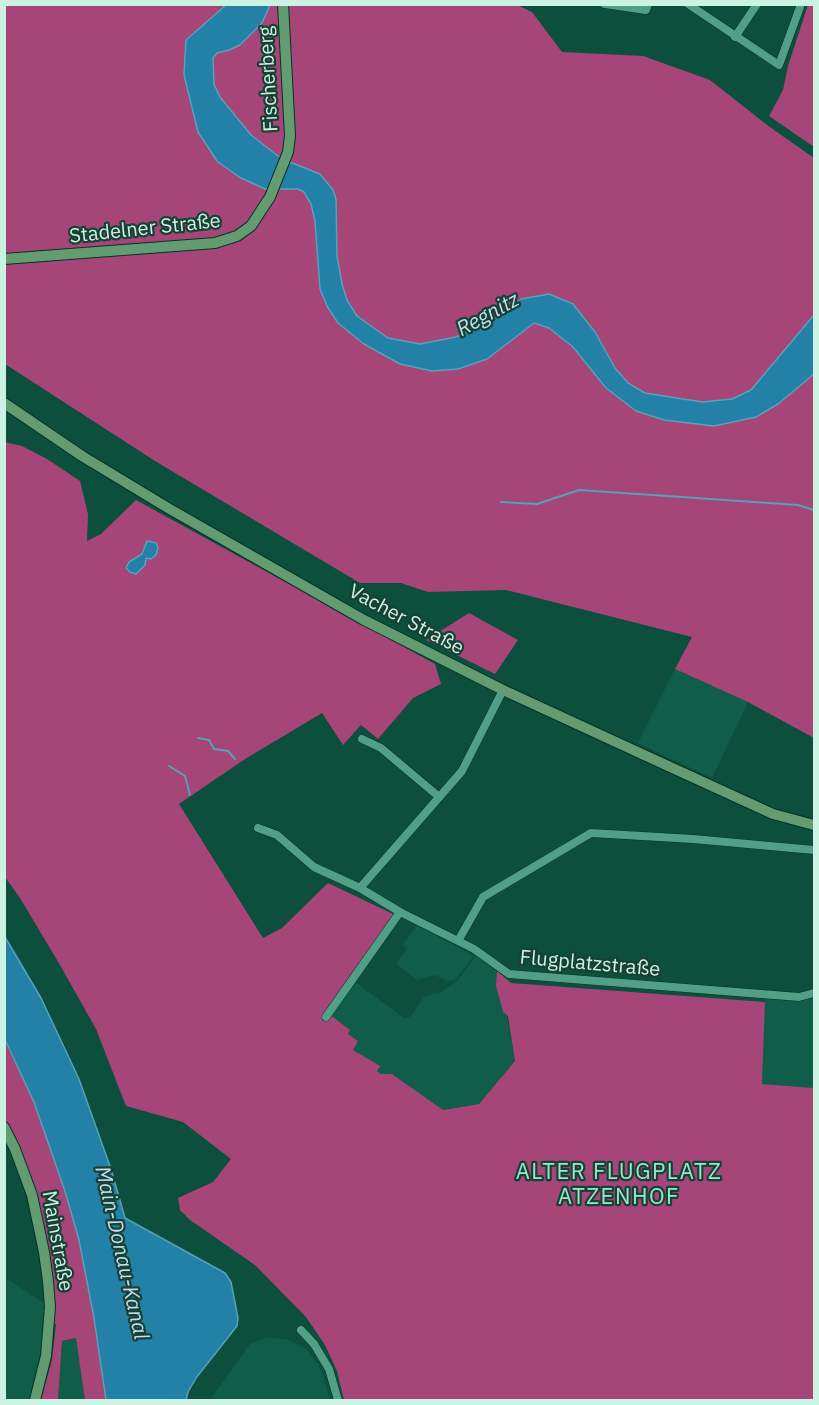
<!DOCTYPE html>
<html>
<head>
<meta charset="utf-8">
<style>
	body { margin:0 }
	#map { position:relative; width:819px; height:1405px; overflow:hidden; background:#0d4f3d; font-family:"IBM Plex Sans",sans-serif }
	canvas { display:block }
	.frame { position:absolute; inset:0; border:6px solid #ccf2e3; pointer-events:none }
</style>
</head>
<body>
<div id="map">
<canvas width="819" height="1405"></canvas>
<div class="frame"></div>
</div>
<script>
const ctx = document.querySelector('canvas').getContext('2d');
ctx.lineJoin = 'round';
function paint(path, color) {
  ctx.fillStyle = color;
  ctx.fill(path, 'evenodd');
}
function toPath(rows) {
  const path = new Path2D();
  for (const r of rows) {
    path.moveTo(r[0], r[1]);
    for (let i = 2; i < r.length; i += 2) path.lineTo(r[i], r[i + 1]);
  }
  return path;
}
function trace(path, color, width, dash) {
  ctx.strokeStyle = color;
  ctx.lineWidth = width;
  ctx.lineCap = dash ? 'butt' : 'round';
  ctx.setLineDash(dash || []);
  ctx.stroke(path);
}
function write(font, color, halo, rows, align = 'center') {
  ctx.font = font + ' "IBM Plex Sans",sans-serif';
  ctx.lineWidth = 4.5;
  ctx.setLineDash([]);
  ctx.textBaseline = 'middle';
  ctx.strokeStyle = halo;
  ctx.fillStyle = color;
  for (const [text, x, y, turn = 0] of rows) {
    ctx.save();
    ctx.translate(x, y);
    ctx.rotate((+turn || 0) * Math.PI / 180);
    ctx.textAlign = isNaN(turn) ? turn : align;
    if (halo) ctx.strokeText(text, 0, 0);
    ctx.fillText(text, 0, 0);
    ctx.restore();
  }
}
const built = toPath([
	[675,669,748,702,712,778,638,743],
	[417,925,474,956,455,980,447,981,435,975,417,980,396,964,407,949,403,945],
	[476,956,497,971,496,986,503,1012,507,1016,515,1061,479,1104,443,1110,393,1075,381,1074,377,1071,380,1067,353,1050,348,1034,350,1031,328,1014,352,980,404,1018,410,1017,424,997,432,994,440,993,457,981],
	[814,993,814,1088,762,1084,765,995],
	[4,1277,50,1307,35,1400,5,1400],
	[77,1338,85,1400,58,1400,62,1341],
	[265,1338,286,1339,305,1348,318,1364,323,1376,330,1400,210,1400,250,1344]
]);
const green = toPath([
	[4,5,517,5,532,12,562,52,643,56,710,80,767,125,814,158,814,738,748,702,675,669,692,637,506,590,428,592,401,583,360,583,155,461,5,364],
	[808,5,814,5,814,147,769,116,783,90,788,66],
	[4,442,22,446,47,459,80,481,88,514,87,541,101,534,136,500,435,664,441,684,413,698,378,739,361,725,343,745,322,713,245,759,179,804,263,938,282,928,328,883,397,916,329,1014,350,1030,348,1034,358,1041,353,1050,380,1066,377,1071,381,1074,392,1074,443,1110,479,1104,515,1061,508,1016,503,1012,496,986,497,971,511,983,765,1002,762,1084,814,1088,814,1400,344,1400,337,1371,325,1345,306,1317,255,1265,190,1220,180,1210,178,1198,213,1182,231,1159,183,1122,126,1106,96,1029,60,965,20,898,5,877],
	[469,613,518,640,495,674,426,640],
	[4,1040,34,1102,65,1191,79,1240,94,1318,106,1400,85,1400,76,1338,62,1341,58,1400,41,1400,52,1360,56,1324,49,1323,37,1216,5,1127]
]);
const water = toPath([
	[226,5,270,5,262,23,240,45,229,50,217,53,213,58,214,84,220,97,251,135,282,159,320,174,333,190,336,199,337,256,342,284,347,300,357,316,388,338,420,344,456,337,489,322,521,299,549,294,573,304,595,332,615,368,628,383,645,393,702,402,732,399,751,390,814,315,814,374,778,404,756,417,714,426,664,420,636,411,606,388,573,347,549,328,534,323,487,359,458,369,432,371,400,364,364,344,338,323,327,306,320,289,315,221,311,204,304,192,298,189,265,189,239,177,217,161,198,132,184,75,186,40,226,5],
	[147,541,156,543,158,548,156,555,151,559,146,558,145,565,136,574,130,572,126,568,129,562,142,554,147,541],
	[5,937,41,998,79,1079,111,1169,125,1218,225,1273,231,1282,238,1318,237,1326,196,1378,188,1392,186,1400,106,1400,94,1318,79,1240,65,1191,34,1102,5,1040,5,937]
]);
const stream = toPath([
	[501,502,537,504,579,490,798,505,814,510],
	[198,738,209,740,214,749,228,751,235,759],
	[169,766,185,776,190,795]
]);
const street = toPath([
	[605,4,646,10,648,4],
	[688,4,779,65,800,7],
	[735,37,757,4],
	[362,739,381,748,438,796],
	[258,828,277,835,314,867,360,888,400,912,474,949,509,974,799,997,814,993],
	[360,888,462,771,503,690],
	[458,941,483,897,591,833,693,839,814,850],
	[326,1017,400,912],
	[301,1330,314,1344,329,1369,338,1400]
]);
const secondary = toPath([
	[4,259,215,243,237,236,251,226,270,197,288,152,290,136,283,4],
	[4,403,82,456,168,508,364,620,503,690,655,760,773,814,814,825],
	[4,1127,15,1149,32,1195,44,1252,48,1281,50,1307,46,1356,35,1400]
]);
const streetNames = [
	["Fischerberg",269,79,-93],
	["Stadelner Straße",145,229,-6],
	["Vacher Straße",406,620,28],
	["Flugplatzstraße",590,964,5],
	["Mainstraße",57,1241,80]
];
const waterNames = [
	["Regnitz",488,315,-29],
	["Main-Donau-Kanal",121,1253,77]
];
const quarterNames = [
	["ALTER FLUGPLATZ",619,1173],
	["ATZENHOF",619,1198]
];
paint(built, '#105d4a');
paint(green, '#a64578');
paint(water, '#2380a6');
trace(water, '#56a2b8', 1.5);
trace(stream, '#56a2b8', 2);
trace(street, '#043225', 9);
trace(secondary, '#043225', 12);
trace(street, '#519f86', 8);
trace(secondary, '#649c72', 10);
write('20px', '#ccf2e3', '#174134', streetNames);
write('italic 21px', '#c0dfef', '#174134', waterNames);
ctx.letterSpacing = '1.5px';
write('22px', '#99e8cc', '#174134', quarterNames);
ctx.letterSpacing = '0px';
</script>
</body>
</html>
